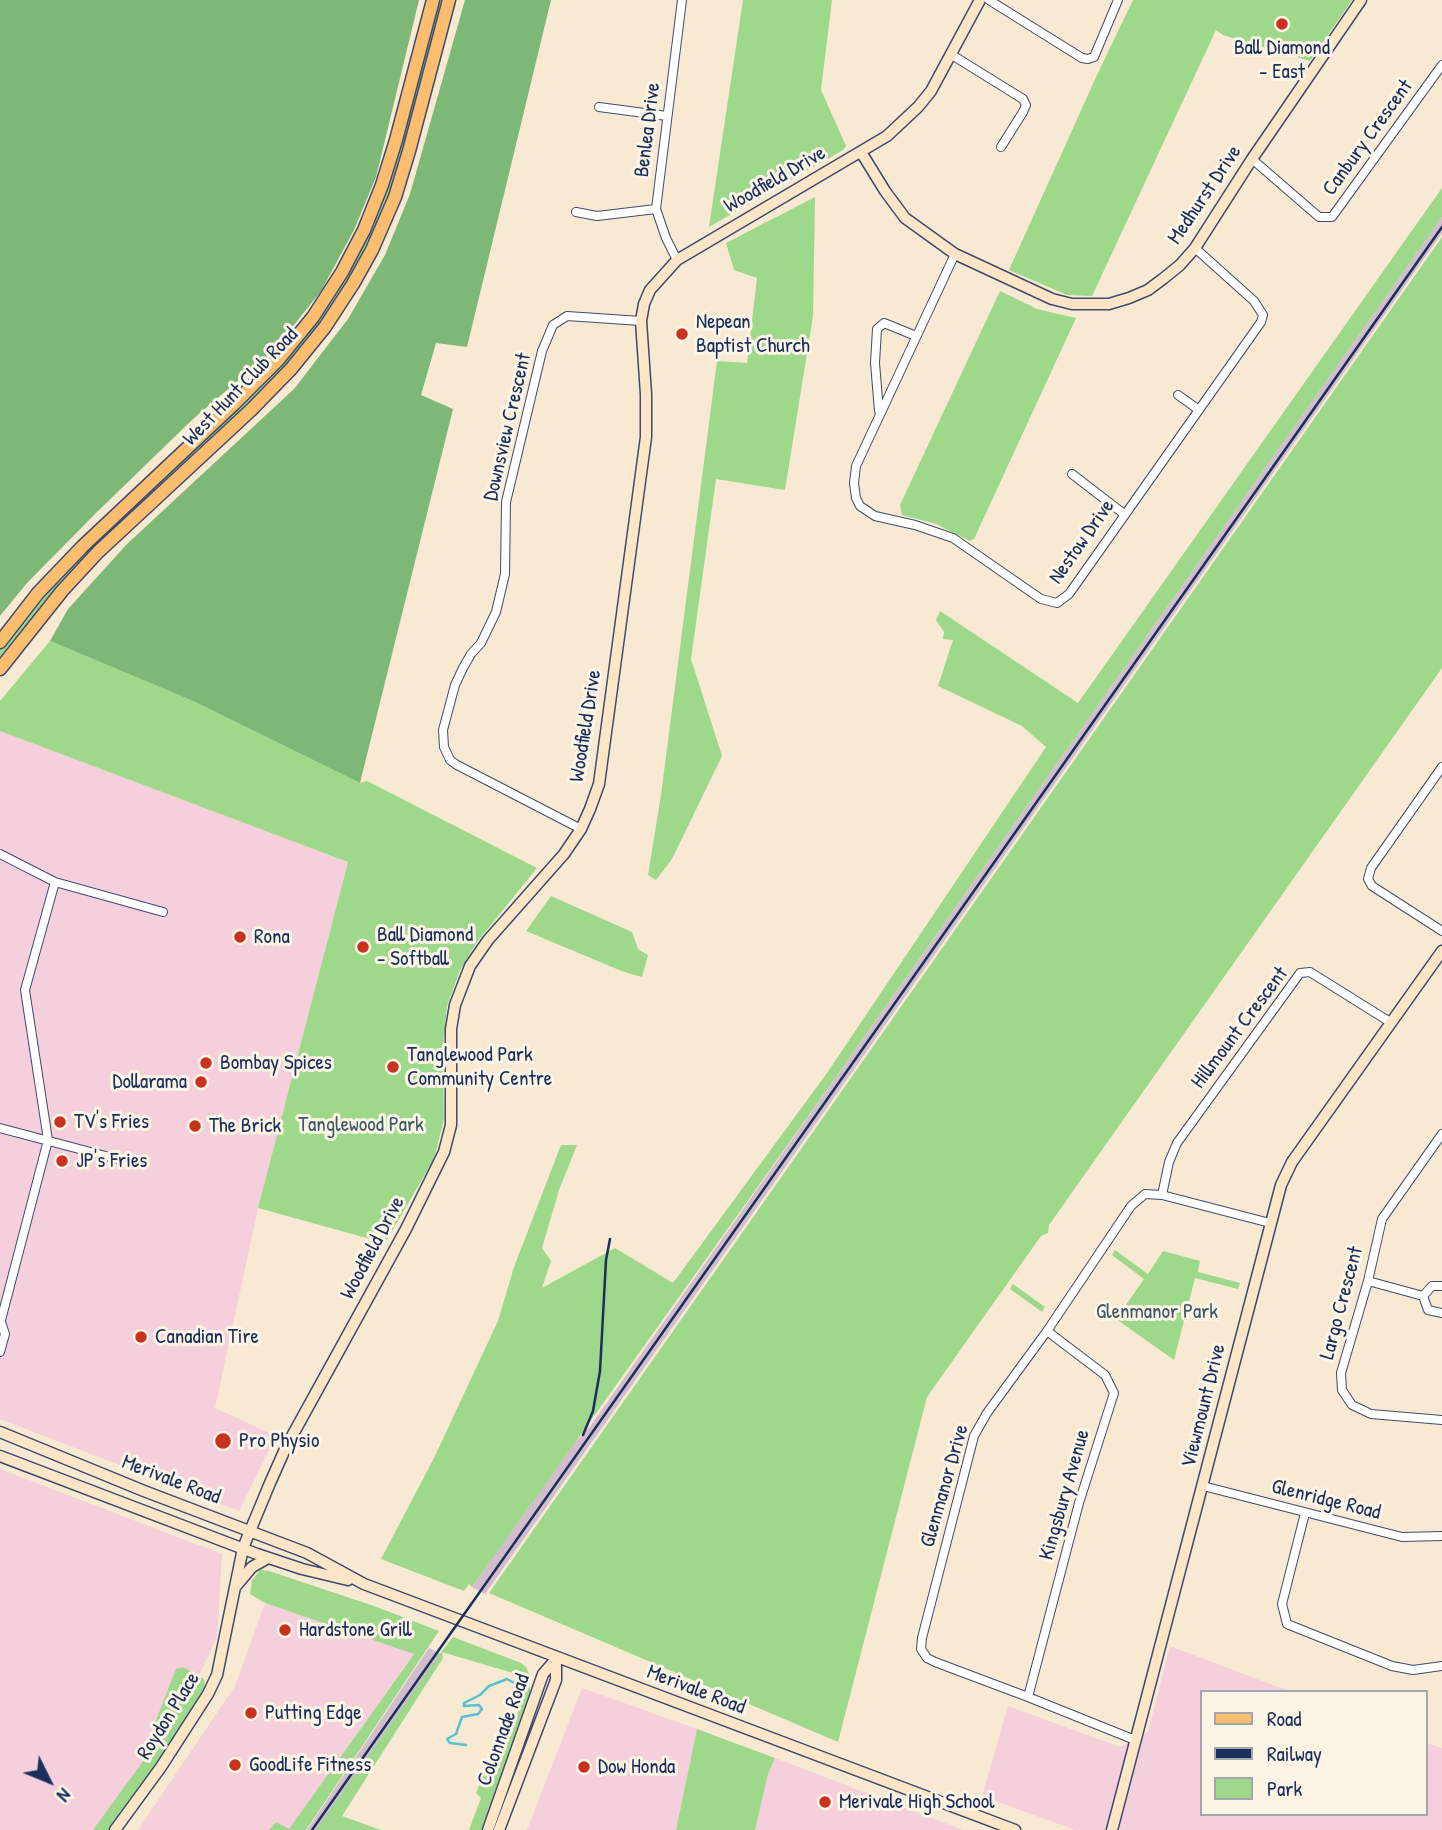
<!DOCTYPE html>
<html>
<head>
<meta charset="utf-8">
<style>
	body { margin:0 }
	#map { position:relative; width:1442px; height:1830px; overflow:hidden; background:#f8e9d2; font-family:"Patrick Hand",sans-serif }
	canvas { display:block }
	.legend { position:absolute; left:1200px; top:1690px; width:228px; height:126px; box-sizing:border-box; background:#fcf5e5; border:2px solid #a2a6af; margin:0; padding:9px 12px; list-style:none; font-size:21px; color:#1b2f5e }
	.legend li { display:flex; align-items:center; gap:14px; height:35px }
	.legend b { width:35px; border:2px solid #a2a6af }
	.north { position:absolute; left:14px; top:1746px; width:70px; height:70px; -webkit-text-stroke:5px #fcf5e5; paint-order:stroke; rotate:133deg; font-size:19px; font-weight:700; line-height:28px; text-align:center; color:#1b2f5e }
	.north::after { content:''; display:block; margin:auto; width:24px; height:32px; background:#1b2f5e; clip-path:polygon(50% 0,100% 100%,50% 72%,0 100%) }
</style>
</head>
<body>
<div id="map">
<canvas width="1442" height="1830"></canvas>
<ul class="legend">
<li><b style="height:9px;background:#fcbd6f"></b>Road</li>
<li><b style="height:9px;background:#1b2f5e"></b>Railway</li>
<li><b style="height:19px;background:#9ed88b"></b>Park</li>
</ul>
<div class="north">N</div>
</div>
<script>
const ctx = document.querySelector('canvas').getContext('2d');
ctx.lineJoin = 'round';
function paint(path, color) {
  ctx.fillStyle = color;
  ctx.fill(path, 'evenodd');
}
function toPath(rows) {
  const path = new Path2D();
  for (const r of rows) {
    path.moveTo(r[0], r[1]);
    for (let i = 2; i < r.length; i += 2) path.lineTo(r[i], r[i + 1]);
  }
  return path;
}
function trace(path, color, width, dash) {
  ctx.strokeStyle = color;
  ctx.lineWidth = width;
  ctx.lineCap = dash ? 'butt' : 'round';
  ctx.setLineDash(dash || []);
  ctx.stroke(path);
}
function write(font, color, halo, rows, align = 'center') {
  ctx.font = font + ' "Patrick Hand",sans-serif';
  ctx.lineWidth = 6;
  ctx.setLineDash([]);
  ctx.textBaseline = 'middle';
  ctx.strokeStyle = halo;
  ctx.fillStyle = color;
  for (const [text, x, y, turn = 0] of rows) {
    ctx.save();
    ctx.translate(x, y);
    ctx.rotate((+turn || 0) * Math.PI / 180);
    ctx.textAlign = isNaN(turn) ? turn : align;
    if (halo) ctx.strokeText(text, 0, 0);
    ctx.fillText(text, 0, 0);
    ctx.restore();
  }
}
const built = toPath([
	[0,731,348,862,258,1208,215,1408,276,1436,239,1511,0,1419],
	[0,1469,222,1554,217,1638,169,1737,99,1830,0,1830],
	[265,1603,414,1653,289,1830,138,1830,235,1686],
	[1170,1646,1291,1692,1202,1692,1202,1814,1426,1814,1426,1743,1442,1748,1442,1830,1075,1830,982,1796,1008,1706,1120,1747,1148,1732],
	[582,1688,697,1729,676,1830,527,1830],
	[775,1758,963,1830,755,1830,768,1774]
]);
const industrial = toPath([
	[1442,217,1442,233,485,1594,472,1587,575,1442,589,1428],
	[429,1648,441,1654,317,1830,307,1830]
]);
const green = toPath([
	[438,0,444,0,413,120,391,191,374,235,356,269,312,335,266,389,51,595,0,660,0,650,14,631,85,551,223,422,362,246],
	[743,0,832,0,821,90,846,146,843,150,709,227],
	[1133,0,1352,0,1310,61,1223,35,1216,30,1092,296,1067,295,1009,270,1097,75],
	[1442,188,1442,217,836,1077,472,1587,469,1584,464,1591,381,1559,434,1458,498,1321,514,1267,561,1145,577,1145,559,1190,542,1248,551,1261,542,1288,615,1248,673,1283,827,1073,1046,747,1022,726,938,686,953,640,943,639,944,632,936,620,940,611,1078,703],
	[815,197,813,316,785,490,716,479,691,659,722,756,672,859,656,880,648,875,661,795,717,361,747,363,757,278,734,270,726,243],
	[1442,237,1442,668,1049,1225,1048,1233,1041,1236,927,1397,838,1742,489,1593],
	[1000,291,1037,309,1076,318,974,539,970,541,936,524,902,515,900,505],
	[50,641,193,701,360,783,367,781,537,868,477,942,460,970,447,1006,443,1047,444,1119,434,1159,385,1243,258,1208,348,862,0,731,0,701],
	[551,896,632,932,638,949,648,955,642,977,624,972,526,931],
	[1115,1250,1148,1274,1163,1251,1200,1261,1198,1272,1240,1283,1238,1289,1195,1278,1174,1360,1116,1319,1144,1279,1112,1255],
	[1013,1284,1045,1307,1042,1312,1010,1289],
	[260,1570,269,1571,374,1606,439,1631,306,1830,269,1830,276,1822,289,1829,414,1654,265,1603,250,1594,252,1581],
	[453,1637,521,1663,526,1667,530,1676,530,1692,481,1830,469,1830,481,1798,476,1793,485,1771,493,1769,517,1716,526,1685,523,1676,442,1652,443,1658,342,1816,381,1830,316,1830,442,1651],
	[183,1667,204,1679,205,1686,175,1740,108,1830,93,1830,160,1738,153,1728,176,1669],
	[697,1729,775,1758,768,1774,755,1830,676,1830]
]);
const forest = toPath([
	[0,0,419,0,376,177,354,230,321,291,274,350,193,419,95,514,27,583,0,616],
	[465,0,551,0,467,347,436,343,421,395,453,409,360,783,193,701,50,641,68,609,127,544,294,389,348,319,385,255,410,194]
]);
const stream = toPath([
	[466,1745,450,1743,447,1739,456,1734,462,1717,478,1714,482,1709,479,1705,464,1706,464,1703,480,1695,489,1686,507,1679,518,1685]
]);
const street = toPath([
	[989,0,1082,58,1088,59,1094,57,1118,0],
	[952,55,1023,99,1026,105,1023,112,1001,147],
	[599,107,667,116],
	[1252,159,1319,217,1332,217,1442,65],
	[576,212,597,216,656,209],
	[955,254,856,466,854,483,856,498,860,506,875,516,915,525,953,538,1041,599,1057,603,1069,594,1261,322,1263,315,1254,301,1195,248],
	[677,260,666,238,656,209,682,0],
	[1178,395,1199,410],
	[879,411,875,363,877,329,884,323,916,336],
	[1072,474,1124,514],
	[1442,767,1371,868,1368,879,1372,886,1442,931],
	[581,829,457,765,450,760,444,747,443,730,455,685,463,668,471,654,481,643,496,612,505,574,506,502,542,351,553,325,567,316,641,321],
	[0,854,55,882,163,912],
	[0,1128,117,1159],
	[1442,1134,1382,1219,1368,1281,1341,1373,1342,1390,1352,1405,1371,1414,1442,1420],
	[1162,1195,1169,1162,1177,1143,1300,973,1310,972,1390,1022],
	[1368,1281,1423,1296],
	[1423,1296,1428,1310,1442,1313],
	[1423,1296,1432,1286,1442,1286],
	[0,1324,48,1140,25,990,55,882],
	[0,1352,5,1334,1,1322],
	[1203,1486,1402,1537,1442,1536],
	[1305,1513,1282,1604,1287,1624,1392,1666,1413,1670,1442,1666],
	[1028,1697,1079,1503,1114,1393,1105,1375,1047,1331],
	[1135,1740,1028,1697,935,1662,927,1658,921,1649,922,1638,974,1436,987,1413,1047,1331,1131,1206,1145,1194,1162,1195,1270,1223]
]);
const secondary = toPath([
	[861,152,885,191,905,218,955,254,1052,299,1072,304,1109,304,1129,298,1148,290,1164,278,1180,265,1195,248,1252,159,1361,0],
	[0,1432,144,1491,307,1553,364,1584,1015,1830],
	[0,1456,257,1554,302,1569,348,1580],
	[236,1586,252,1567,268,1558],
	[115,1830,161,1767,208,1694,217,1675,243,1548,270,1483,286,1447,406,1229,444,1152,451,1125,451,1029,455,1005,470,966,488,940,564,854,581,829,590,809,599,784,646,437,646,394,641,321,644,304,650,290,677,260,887,136,918,107,931,91,980,0],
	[488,1830,543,1674,556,1659],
	[499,1830,556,1680,556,1659],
	[1112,1830,1281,1185,1292,1162,1442,951]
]);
const primary = toPath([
	[0,642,38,593,83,546,234,404,278,360,313,317,342,272,364,230,382,185,396,140,433,0],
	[0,669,62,591,98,552,251,410,291,369,325,327,353,284,372,250,395,197,409,151,449,0]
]);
const rail = toPath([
	[583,1435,593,1411,600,1371,606,1260,610,1239],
	[312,1830,1442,227]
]);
const markers = [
	[1282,24,7,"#c8321e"],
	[682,334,7,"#c8321e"],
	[240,937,7,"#c8321e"],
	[363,947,7,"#c8321e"],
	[206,1063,7,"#c8321e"],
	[393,1067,7,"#c8321e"],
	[201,1082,7,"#c8321e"],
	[60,1122,7,"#c8321e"],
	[195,1126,7,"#c8321e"],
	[62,1161,7,"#c8321e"],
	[141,1337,7,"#c8321e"],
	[223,1441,9,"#c8321e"],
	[285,1630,7,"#c8321e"],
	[251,1713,7,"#c8321e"],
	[235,1765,7,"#c8321e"],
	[584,1767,7,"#c8321e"],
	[825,1802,7,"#c8321e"]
];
const poiNames = [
	["Ball Diamond",1282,48,"center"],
	["- East",1282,72,"center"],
	["Nepean",696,322],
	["Baptist Church",696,346],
	["Ball Diamond",377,935],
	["- Softball",377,959],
	["Rona",254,937],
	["Tanglewood Park",407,1055],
	["Community Centre",407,1079],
	["Bombay Spices",220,1063],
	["Dollarama",187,1082,"right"],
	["TV's Fries",74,1122],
	["The Brick",209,1126],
	["JP's Fries",76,1161],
	["Canadian Tire",155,1337],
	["Pro Physio",239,1441],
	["Hardstone Grill",299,1630],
	["Putting Edge",265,1713],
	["GoodLife Fitness",249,1765],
	["Dow Honda",598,1767],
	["Merivale High School",839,1802]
];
const streetNames = [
	["Benlea Drive",648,130,-83],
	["Canbury Crescent",1368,138,-54],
	["Woodfield Drive",775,180,-30],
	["Medhurst Drive",1205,195,-56],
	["West Hunt Club Road",241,387,-46],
	["Downsview Crescent",508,427,-77],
	["Nestow Drive",1082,542,-55],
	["Woodfield Drive",586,726,-81],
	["Hillmount Crescent",1240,1028,-53],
	["Woodfield Drive",373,1248,-62],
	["Largo Crescent",1342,1303,-75],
	["Viewmount Drive",1204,1406,-76],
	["Merivale Road",171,1480,21],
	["Glenmanor Drive",945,1486,-74],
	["Kingsbury Avenue",1065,1495,-74],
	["Glenridge Road",1326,1500,14],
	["Merivale Road",696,1690,21],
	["Roydon Place",169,1716,-58],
	["Colonnade Road",504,1730,-70]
];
const parkNames = [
	["Tanglewood Park",361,1125],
	["Glenmanor Park",1157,1312]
];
paint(built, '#f5cfdb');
paint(industrial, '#d1bdcc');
paint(green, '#9ed88b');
paint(forest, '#7eb877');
trace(stream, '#56c1d1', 2.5);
trace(street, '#3c4b6f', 10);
trace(secondary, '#3c4b6f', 13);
trace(primary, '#3c4b6f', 15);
trace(street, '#fff', 8);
trace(secondary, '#fee5c5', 10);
trace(primary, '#fcbd6f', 12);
trace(rail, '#1b2f5e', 2.5);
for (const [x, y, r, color] of markers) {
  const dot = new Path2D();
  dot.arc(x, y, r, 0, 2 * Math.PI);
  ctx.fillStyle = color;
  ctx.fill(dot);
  trace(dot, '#fcf5e5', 2.5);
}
write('21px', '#1b2f5e', '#fcf5e5', poiNames, 'left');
write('21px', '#1b2f5e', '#fcf5e5', streetNames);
write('21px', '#3c5969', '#fcf5e5', parkNames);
</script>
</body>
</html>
